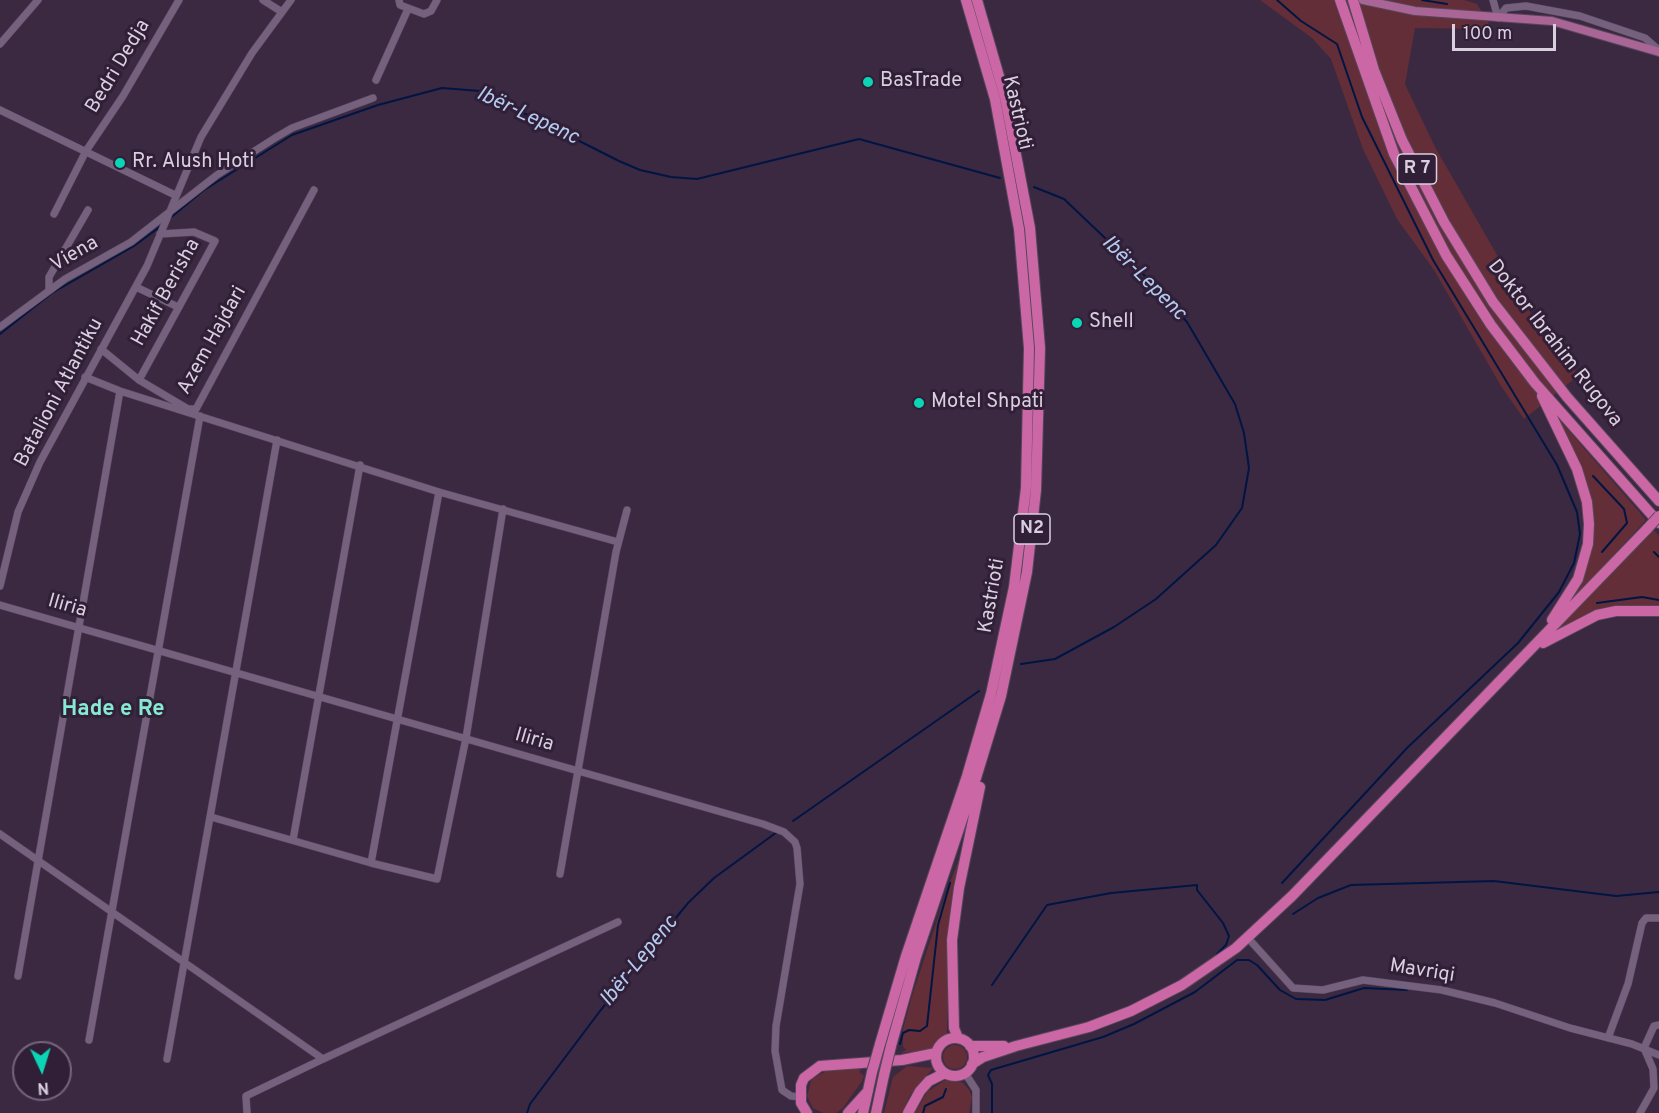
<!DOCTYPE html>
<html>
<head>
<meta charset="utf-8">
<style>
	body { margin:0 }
	#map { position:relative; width:1659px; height:1113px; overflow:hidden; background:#3b2942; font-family:Overpass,sans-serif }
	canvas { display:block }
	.north { position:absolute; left:12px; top:1041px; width:60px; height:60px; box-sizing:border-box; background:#311f38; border:2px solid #75657b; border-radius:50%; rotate:176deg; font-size:16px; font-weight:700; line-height:24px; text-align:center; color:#dacfdf }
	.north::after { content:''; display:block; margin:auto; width:21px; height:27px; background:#0cd5b5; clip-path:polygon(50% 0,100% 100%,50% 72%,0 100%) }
	.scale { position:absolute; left:1452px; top:24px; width:104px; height:27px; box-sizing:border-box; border:3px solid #dacfdf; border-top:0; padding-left:8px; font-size:18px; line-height:21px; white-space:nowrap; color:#dacfdf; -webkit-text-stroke:4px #311f38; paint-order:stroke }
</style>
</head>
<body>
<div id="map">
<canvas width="1659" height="1113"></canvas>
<div class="north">N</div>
<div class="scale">100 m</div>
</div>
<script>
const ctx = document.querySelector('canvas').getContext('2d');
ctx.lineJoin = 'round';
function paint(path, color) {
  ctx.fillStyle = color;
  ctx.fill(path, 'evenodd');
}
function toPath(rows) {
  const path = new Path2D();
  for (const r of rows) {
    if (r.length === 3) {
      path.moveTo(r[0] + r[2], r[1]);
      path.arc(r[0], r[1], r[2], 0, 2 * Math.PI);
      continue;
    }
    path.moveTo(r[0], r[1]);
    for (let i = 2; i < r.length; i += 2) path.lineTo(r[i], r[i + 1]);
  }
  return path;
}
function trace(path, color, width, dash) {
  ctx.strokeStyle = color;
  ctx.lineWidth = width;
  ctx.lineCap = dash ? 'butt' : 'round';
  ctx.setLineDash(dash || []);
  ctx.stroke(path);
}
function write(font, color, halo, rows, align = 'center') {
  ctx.font = font + ' Overpass,sans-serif';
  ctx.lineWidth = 6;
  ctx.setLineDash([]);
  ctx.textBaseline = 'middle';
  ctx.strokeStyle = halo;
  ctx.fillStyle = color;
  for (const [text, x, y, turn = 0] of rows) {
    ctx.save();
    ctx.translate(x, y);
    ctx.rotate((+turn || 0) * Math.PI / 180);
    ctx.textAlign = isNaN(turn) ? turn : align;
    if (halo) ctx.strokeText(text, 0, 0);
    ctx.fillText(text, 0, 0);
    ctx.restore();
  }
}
const green = toPath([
	[1260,0,1464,0,1477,4,1492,29,1415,28,1405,84,1435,147,1543,335,1579,375,1524,419,1501,386,1434,270,1397,219,1363,149,1331,59,1312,38],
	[1551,410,1646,520,1569,604,1580,586,1591,552,1593,522],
	[1654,530,1659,536,1659,609,1596,612,1565,626,1554,634,1552,632],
	[964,846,949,944,947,1034,932,1050,900,1053,906,1050,903,1046,903,1029,912,996,946,893],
	[955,1057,12],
	[907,1066,933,1068,909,1097,903,1113,884,1113,893,1077],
	[862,1068,859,1072,864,1076,862,1081,843,1108,836,1113,823,1113,813,1108,807,1096,812,1078,829,1070],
	[947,1079,963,1083,969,1090,972,1097,969,1113,915,1113,927,1092]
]);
const stream = toPath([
	[1277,0,1301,21,1337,44,1362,117,1433,260,1557,465,1577,512,1580,534,1574,563,1559,592,1518,643,1407,748,1282,883],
	[1422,0,1447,4],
	[169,219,204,190,292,135,378,105,442,88,480,91,619,161,640,170,671,177,697,179,859,139,1000,178],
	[0,334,52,293,134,246,161,226],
	[1593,476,1624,509,1627,523,1602,552],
	[1654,552,1659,557],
	[1597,603,1642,597,1659,600],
	[1021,664,1055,659,1114,627,1156,599,1216,545,1242,508,1249,468,1244,433,1235,404,1187,322,1147,278,1064,199,1034,187],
	[793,821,979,691],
	[1293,914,1318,898,1351,885,1494,881,1616,896,1659,892],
	[992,985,1047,905,1111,893,1197,885,1197,890,1223,923,1229,936,1226,945,1217,954],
	[900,1044,903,1033,909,1030,920,1031,927,1026,938,925,950,883],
	[527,1113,530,1104,600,1011,688,903,714,878,777,832],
	[923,1113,925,1106,943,1097,946,1089],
	[992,1113,992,1084,988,1075,991,1070,1103,1037,1134,1024,1195,992,1237,960,1249,960,1257,965,1280,990,1296,999,1325,1000,1364,988,1407,990]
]);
const minor = toPath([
	[263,0,282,12],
	[399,0,400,5,424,14,431,11,437,0],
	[1493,0,1498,18],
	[1498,18,1506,8,1526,6,1580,16,1645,38,1659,50],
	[0,44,38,0],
	[376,80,408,9],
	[0,110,175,195],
	[54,214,86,151,123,96,179,0],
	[136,287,178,307],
	[49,290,49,277,88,210],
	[0,327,65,279,131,242,217,175,275,138,292,128,373,98],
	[101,349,139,380,188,409,196,409,314,190],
	[85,377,120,391,439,492,618,542],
	[139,380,215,241,194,232,160,234],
	[0,586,18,512,40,462,147,266,201,137,252,53,291,0],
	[0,605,763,824,784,832,795,842,797,848,800,884,776,1026,775,1051,782,1090,791,1096,800,1097],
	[211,817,371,863,437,879,466,738,503,509],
	[0,834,323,1059,618,922],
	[293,840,360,465],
	[371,863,439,492],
	[560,874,616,552,627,510],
	[1248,938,1293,988,1323,990,1363,980,1442,990,1495,1003,1570,1028,1632,1044,1659,1055],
	[18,976,120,391],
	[1608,1038,1628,984,1642,923,1646,918,1659,918],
	[89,1040,200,416],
	[167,1059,277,440],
	[965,1073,976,1090,976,1113],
	[247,1113,246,1096,323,1059],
	[1640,1113,1654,1088,1653,1069,1644,1048,1654,1026,1659,1025]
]);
const major = toPath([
	[1363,0,1415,11,1552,21,1659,52]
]);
const highway = toPath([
	[1340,0,1394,154,1446,255,1491,325,1535,383,1659,523],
	[1353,0,1374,70,1402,140,1444,222,1493,302,1567,397,1659,501],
	[1542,396,1577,469,1587,502,1589,524,1588,544,1578,579,1552,620],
	[1543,643,1597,615,1616,611,1659,611],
	[958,1038,954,1028,952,940,959,888,980,787],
	[955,1057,19],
	[880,1044,906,956,967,776,991,694,1014,587,1026,488,1029,348,1019,229,995,99,966,0],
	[891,1046,916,957,976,778,1001,696,1027,572,1036,490,1040,348,1030,228,1005,97,977,0],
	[970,1046,1004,1046],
	[972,1064,983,1057,1016,1046,1089,1027,1131,1011,1182,985,1236,948,1292,896,1647,529],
	[807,1113,801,1103,801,1085,804,1078,820,1066,902,1060,936,1053],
	[848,1113,868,1091],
	[863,1113,872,1072],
	[876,1113,884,1075],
	[908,1113,920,1091,929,1081,945,1073]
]);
const highwayBridge = toPath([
	[1647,529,1659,516],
	[872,1072,880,1044],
	[884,1075,891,1046]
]);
const markers = [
	[868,82,6,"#0cd5b5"],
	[120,163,6,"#0cd5b5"],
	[1077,323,6,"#0cd5b5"],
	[919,403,6,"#0cd5b5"]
];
const shields = [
	[1417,169,39],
	[1032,529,36]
];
const shieldNames = [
	["R 7",1417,169],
	["N2",1032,529]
];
const streetNames = [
	["Bedri Dedja",119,67,-59],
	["Kastrioti",1016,113,77],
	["Viena",75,255,-30],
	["Hakif Berisha",167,293,-61],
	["Azem Hajdari",213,341,-61],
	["Doktor Ibrahim Rugova",1554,344,52],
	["Batalioni Atlantiku",60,393,-62],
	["Kastrioti",993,596,-80],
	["Iliria",67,607,16],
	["Iliria",534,741,16],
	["Mavriqi",1422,972,9]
];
const poiNames = [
	["BasTrade",880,82],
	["Rr. Alush Hoti",132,163],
	["Shell",1089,323],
	["Motel Shpati",931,403]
];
const waterNames = [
	["Ibër-Lepenc",527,117,25],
	["Ibër-Lepenc",1143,279,45],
	["Ibër-Lepenc",640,962,-51]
];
const quarterNames = [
	["Hade e Re",113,711]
];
paint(green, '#632e37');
trace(stream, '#001543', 2);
trace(minor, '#56465b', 8);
trace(major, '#56465b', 10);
trace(highway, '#56465b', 12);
trace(minor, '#75617d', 7);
trace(major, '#a96595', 8);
trace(highway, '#cb67a5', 10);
trace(highwayBridge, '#56465b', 12, []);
trace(highwayBridge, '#cb67a5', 10);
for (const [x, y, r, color] of markers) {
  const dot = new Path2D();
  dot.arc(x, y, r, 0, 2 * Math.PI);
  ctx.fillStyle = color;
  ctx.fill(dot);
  trace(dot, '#311f38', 2);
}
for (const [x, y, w] of shields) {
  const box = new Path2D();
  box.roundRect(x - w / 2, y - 15, w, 30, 4.5);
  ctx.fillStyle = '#311f38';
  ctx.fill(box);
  trace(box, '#dacfdf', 1.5);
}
write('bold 18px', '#dacfdf', null, shieldNames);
write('20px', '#dacfdf', '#311f38', streetNames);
write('20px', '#dacfdf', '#311f38', poiNames, 'left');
write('italic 21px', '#b4cbf0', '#311f38', waterNames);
write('bold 22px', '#86e9d2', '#311f38', quarterNames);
</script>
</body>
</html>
